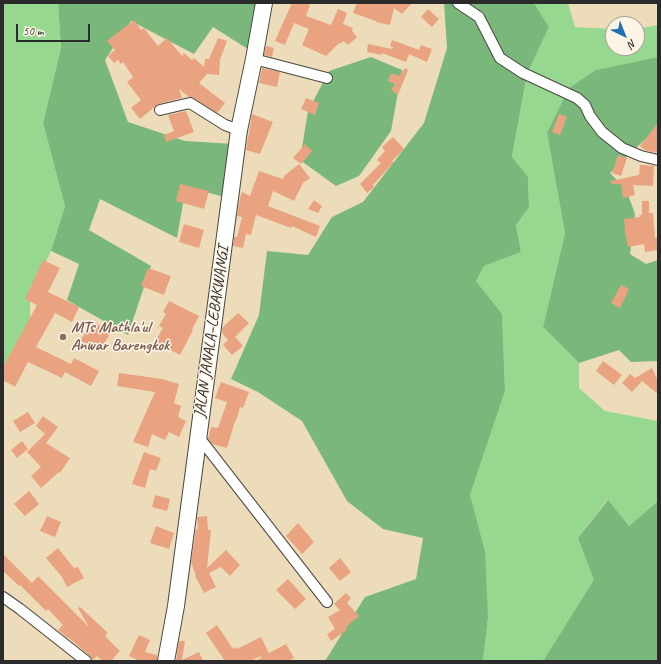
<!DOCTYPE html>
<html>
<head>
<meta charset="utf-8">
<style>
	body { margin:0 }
	#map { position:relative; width:661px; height:664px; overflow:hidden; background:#eddcb9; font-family:Caveat,sans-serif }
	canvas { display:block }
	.frame { position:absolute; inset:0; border:4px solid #2b2b2b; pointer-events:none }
	.north { position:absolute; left:605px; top:16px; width:40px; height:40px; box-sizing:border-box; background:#fcf5e5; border:1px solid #a8a49b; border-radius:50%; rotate:137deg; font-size:11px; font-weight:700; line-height:16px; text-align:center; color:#2b2b2b }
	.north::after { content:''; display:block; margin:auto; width:14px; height:18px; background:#1f6fb2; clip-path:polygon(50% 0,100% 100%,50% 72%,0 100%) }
	.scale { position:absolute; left:16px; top:24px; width:74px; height:18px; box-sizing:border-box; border:2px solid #2b2b2b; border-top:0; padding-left:5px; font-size:12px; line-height:14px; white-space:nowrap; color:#2b2b2b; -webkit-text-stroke:3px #fcf5e5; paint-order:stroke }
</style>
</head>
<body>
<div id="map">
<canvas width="661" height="664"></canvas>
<div class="frame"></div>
<div class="north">N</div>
<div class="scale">50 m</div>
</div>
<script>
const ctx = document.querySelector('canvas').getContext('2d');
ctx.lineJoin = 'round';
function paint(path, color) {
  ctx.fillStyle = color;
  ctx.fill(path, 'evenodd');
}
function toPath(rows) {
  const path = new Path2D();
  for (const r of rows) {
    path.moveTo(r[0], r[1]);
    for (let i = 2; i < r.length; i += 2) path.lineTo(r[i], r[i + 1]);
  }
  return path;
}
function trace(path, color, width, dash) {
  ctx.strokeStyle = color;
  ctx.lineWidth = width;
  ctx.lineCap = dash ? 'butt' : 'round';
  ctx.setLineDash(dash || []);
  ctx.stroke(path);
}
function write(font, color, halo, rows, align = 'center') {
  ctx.font = font + ' Caveat,sans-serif';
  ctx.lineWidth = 3;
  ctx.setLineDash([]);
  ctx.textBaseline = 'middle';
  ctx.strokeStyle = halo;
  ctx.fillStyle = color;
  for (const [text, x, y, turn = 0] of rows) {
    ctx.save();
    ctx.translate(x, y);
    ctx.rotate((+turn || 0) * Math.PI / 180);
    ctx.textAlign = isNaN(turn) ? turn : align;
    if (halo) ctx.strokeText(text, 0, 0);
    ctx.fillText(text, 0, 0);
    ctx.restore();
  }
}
const green = toPath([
	[3,3,58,3,61,48,43,123,65,206,51,251,30,296,30,330,3,374],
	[534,3,568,3,575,27,613,29,613,48,637,48,637,29,658,25,658,57,596,70,570,88,547,133,565,233,543,327,579,363,579,388,605,411,658,421,658,501,629,526,607,500,578,538,595,580,543,661,483,661,488,618,470,495,505,391,502,314,476,281,484,266,521,252,516,225,529,207,528,177,512,158,527,74,549,27]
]);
const forest = toPath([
	[58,3,262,3,251,51,213,27,194,54,131,21,105,60,128,122,185,141,234,144,225,197,186,187,177,238,100,199,89,230,151,266,128,335,67,300,79,264,51,251,65,206,43,123,61,48],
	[444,3,534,3,549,27,527,74,512,157,528,177,529,207,516,225,521,252,484,266,476,281,502,314,505,391,470,495,485,552,488,618,483,661,325,661,365,597,416,579,423,538,383,529,347,501,302,421,258,392,231,379,259,315,267,251,308,255,332,217,363,202,424,123,447,48],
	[371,57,402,70,391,131,359,176,336,186,300,160,308,111,329,71],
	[658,57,658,127,610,173,626,189,635,214,630,254,646,264,658,260,658,361,631,362,619,350,579,363,543,327,565,233,547,133,569,88,596,70],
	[608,500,629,526,658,501,658,661,543,661,594,580,578,538]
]);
const building = toPath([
	[292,3,305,3,310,5,306,16,331,25,338,9,347,13,343,24,353,28,352,31,357,37,348,45,343,41,340,44,339,43,326,56,302,45,309,29,294,23,285,45,275,41],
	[357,3,412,3,402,14,394,8,390,25,376,22,376,21,353,13],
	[428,9,439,19,432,27,421,17],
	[134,20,141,30,144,28,158,46,167,38,182,56,184,53,192,60,194,58,204,67,205,59,209,59,218,38,227,41,220,60,219,75,207,74,199,83,225,103,217,113,193,98,189,97,179,89,182,98,158,104,140,119,131,108,141,100,127,82,133,77,123,62,121,64,118,60,114,63,108,56,115,50,107,41],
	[392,40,419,50,421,45,432,49,427,62,409,54,406,62,382,53,382,55,367,52,368,44,392,49,393,47,390,46],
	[266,46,274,48,272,57,264,55],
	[262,68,280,72,277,87,259,83],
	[405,68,408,70,398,95,391,90,395,84,388,81,391,73,399,76],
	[306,98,319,103,315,115,301,109],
	[186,111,194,132,166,142,164,135,174,131,168,115],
	[252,114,273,122,260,154,246,150],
	[559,114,567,117,560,135,552,132],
	[658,123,658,150,656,153,645,150,640,146],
	[393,137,404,149,392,161,394,162,373,185,374,187,367,193,360,184,381,163,377,160,385,151,382,147],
	[305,144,312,151,301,164,293,158],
	[618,155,627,158,621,176,612,173],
	[299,164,310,178,303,183,294,201,273,191,268,206,320,226,316,237,292,226,291,228,256,215,251,235,246,234,243,248,233,246,234,237,237,237,242,217,237,216,240,198,242,192,250,196,259,171,283,179,284,176],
	[640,165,654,166,653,186,633,185,635,195,623,198,621,184,611,184,611,181,639,175],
	[180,184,209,191,204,209,176,201],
	[314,200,322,206,318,213,308,209],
	[642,201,649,201,649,213,653,213,655,238,658,238,658,250,645,252,644,244,628,247,625,232,624,219,640,217,639,215,642,215],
	[184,224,204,230,199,248,179,242],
	[43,260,60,268,48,292,79,307,72,322,55,313,36,347,71,364,74,358,99,371,91,386,65,372,62,378,28,362,15,387,3,380,3,367,37,305,25,299],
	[148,268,171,276,164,295,141,286],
	[621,285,629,289,620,308,611,303],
	[169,301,199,316,192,329,193,330,180,355,155,342,163,328,159,326,166,314,163,312],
	[238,313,249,323,235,337,243,346,232,355,223,345,228,340,222,333,222,328],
	[92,321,111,332,99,352,80,341],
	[603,361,622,375,614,385,596,371],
	[652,368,658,381,658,394,642,381,632,392,622,383,630,374,635,378],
	[119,373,162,379,179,384,174,403,181,406,178,417,186,421,179,437,169,432,165,440,152,434,148,447,133,442,155,392,117,386],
	[221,382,249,392,243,408,240,407,236,421,235,421,227,448,212,444,208,439,211,427,218,428,227,402,215,398],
	[28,412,35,423,20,432,13,421],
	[43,416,58,427,46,443,70,458,60,473,59,472,41,488,31,476,41,467,27,452,45,434,36,426],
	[22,441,28,449,17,458,11,450],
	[144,452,161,458,156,471,150,469,145,488,132,484],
	[29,491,39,504,25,516,14,504],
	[155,495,170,499,167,511,152,507],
	[47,516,61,522,55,537,40,531],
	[207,516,208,530,211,530,207,568,226,550,240,565,230,576,221,567,209,573,216,587,204,593,195,576,196,575,191,563,196,529,198,529,197,517],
	[298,523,314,542,302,554,286,536],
	[156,526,174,533,169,549,150,543],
	[58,548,74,568,78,567,84,578,67,587,62,577,46,558],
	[3,554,32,583,38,576,89,627,78,608,80,607,108,633,105,636,120,651,111,661,102,661,97,656,93,660,90,656,69,638,68,638,58,630,63,625,48,609,46,611,20,585,19,586,3,571],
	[340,558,351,572,340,581,329,568],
	[288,579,306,599,295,609,276,590],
	[346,593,351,598,347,603,359,616,346,627,347,630,331,641,327,634,335,629,328,617,340,610,334,604],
	[217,625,233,649,237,647,237,649,261,637,269,653,286,644,294,658,288,661,255,661,261,658,261,656,250,661,225,661,206,633],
	[139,635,150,640,145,652,157,655,157,661,140,661,129,656],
	[179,641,185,641,182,660,199,652,203,661,176,661]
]);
const street = toPath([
	[458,3,479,17,500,58,523,73,577,98,585,105,590,116,602,132,622,148,641,156,658,160],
	[254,59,327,78],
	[160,110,190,103,225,125,239,130],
	[198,436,327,602],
	[3,597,20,609,86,661]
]);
const primary = toPath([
	[166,661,176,606,239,130,254,59,264,3]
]);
const markers = [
	[63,337,4,"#8d6e63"]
];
const educationNames = [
	["MTs Mathla'ul",71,328],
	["Anwar Barengkok",71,346]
];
const streetNames = [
	["JALAN JANALA–LEBAKWANGI",212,332,-82]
];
paint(green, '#97d890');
paint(forest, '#79b87a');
paint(building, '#e9a380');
trace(street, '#484640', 12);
trace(primary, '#484640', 18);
trace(street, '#fff', 10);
trace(primary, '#fff', 16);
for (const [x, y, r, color] of markers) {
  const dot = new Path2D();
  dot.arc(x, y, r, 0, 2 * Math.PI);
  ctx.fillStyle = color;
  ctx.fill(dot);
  trace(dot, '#fcf5e5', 1.5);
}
write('bold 16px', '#785e54', '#fcf5e5', educationNames, 'left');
write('16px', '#2b2b2b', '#fcf5e5', streetNames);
</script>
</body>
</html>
